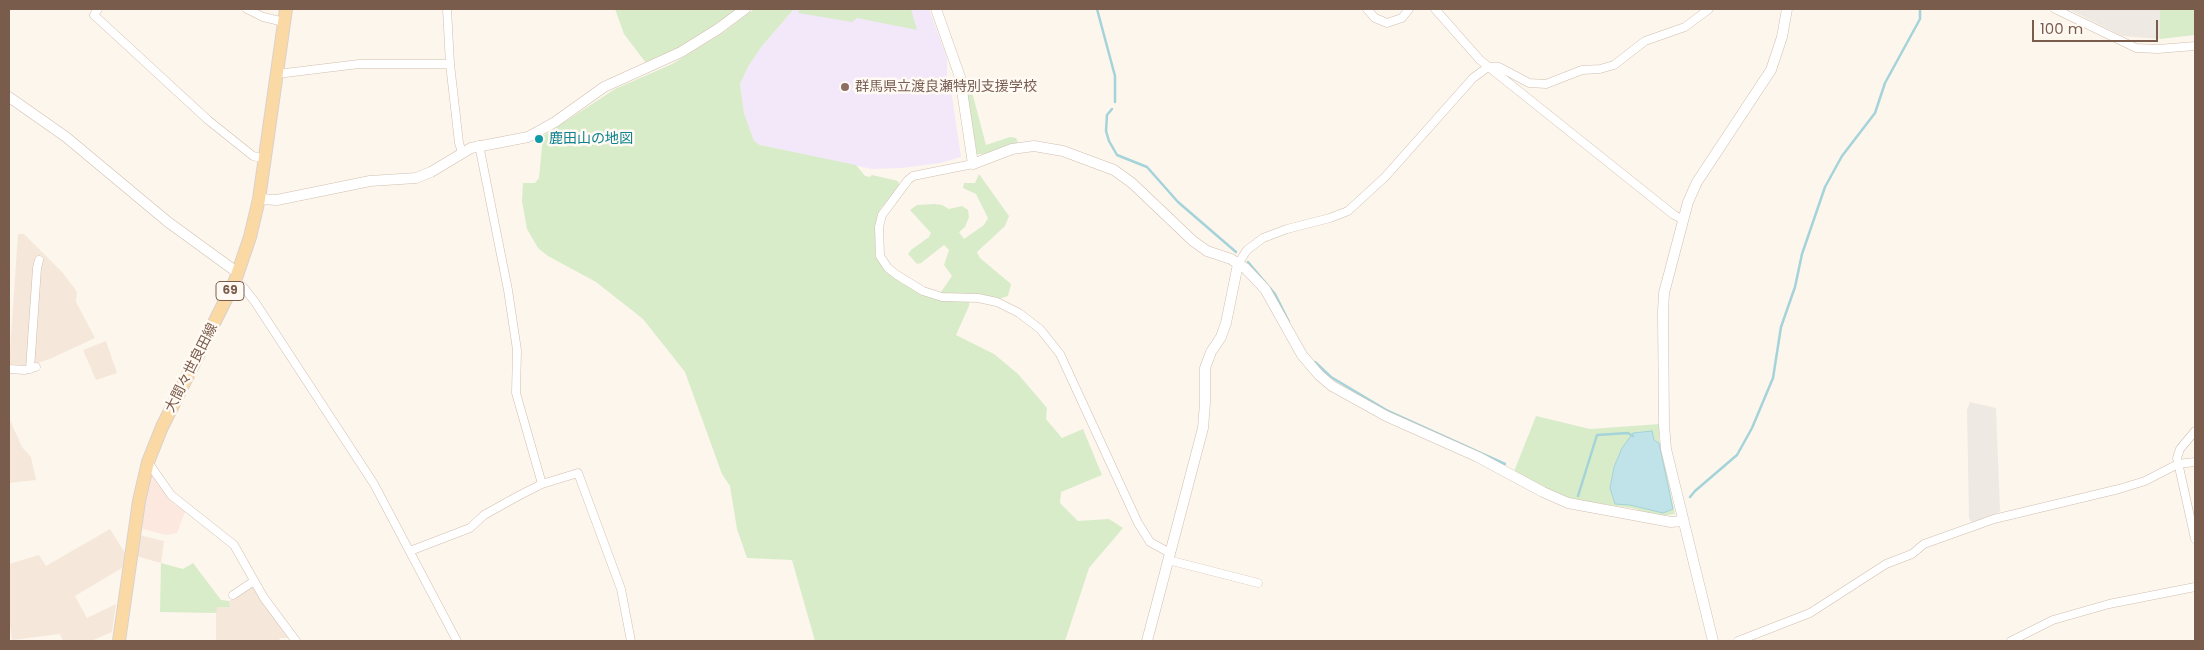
<!DOCTYPE html>
<html>
<head>
<meta charset="utf-8">
<style>
	body { margin:0 }
	#map { position:relative; width:2204px; height:650px; overflow:hidden; background:#fdf6ec; font-family:Poppins,sans-serif }
	canvas { display:block }
	.frame { position:absolute; inset:0; border:10px solid #7a5c4d; pointer-events:none }
	.scale { position:absolute; left:2032px; top:20px; width:126px; height:22px; box-sizing:border-box; border:2px solid #7a5c4d; border-top:0; padding-left:6px; font-size:15px; line-height:18px; white-space:nowrap; color:#7a5c4d; -webkit-text-stroke:4px #fffaf3; paint-order:stroke }
</style>
</head>
<body>
<div id="map">
<canvas width="2204" height="650"></canvas>
<div class="frame"></div>
<div class="scale">100 m</div>
</div>
<script>
const ctx = document.querySelector('canvas').getContext('2d');
ctx.lineJoin = 'round';
function paint(path, color) {
  ctx.fillStyle = color;
  ctx.fill(path, 'evenodd');
}
function toPath(rows) {
  const path = new Path2D();
  for (const r of rows) {
    path.moveTo(r[0], r[1]);
    for (let i = 2; i < r.length; i += 2) path.lineTo(r[i], r[i + 1]);
  }
  return path;
}
function trace(path, color, width, dash) {
  ctx.strokeStyle = color;
  ctx.lineWidth = width;
  ctx.lineCap = dash ? 'butt' : 'round';
  ctx.setLineDash(dash || []);
  ctx.stroke(path);
}
function write(font, color, halo, rows, align = 'center') {
  ctx.font = font + ' Poppins,"Noto Sans JP",sans-serif';
  ctx.lineWidth = 5;
  ctx.setLineDash([]);
  ctx.textBaseline = 'middle';
  ctx.strokeStyle = halo;
  ctx.fillStyle = color;
  for (const [text, x, y, turn = 0] of rows) {
    ctx.save();
    ctx.translate(x, y);
    ctx.rotate((+turn || 0) * Math.PI / 180);
    ctx.textAlign = isNaN(turn) ? turn : align;
    if (halo) ctx.strokeText(text, 0, 0);
    ctx.fillText(text, 0, 0);
    ctx.restore();
  }
}
const residential = toPath([
	[18,234,24,234,63,273,77,292,76,302,95,338,52,358,30,366,9,364],
	[106,341,117,373,96,380,83,350],
	[9,418,22,447,31,457,36,480,9,483],
	[110,529,125,553,122,568,75,596,87,618,116,604,112,632,91,641,63,641,60,634,12,640,9,619,9,564,39,555,46,566],
	[139,535,164,541,161,563,136,556],
	[253,586,288,638,280,638,279,641,216,641,216,607,230,607,229,601]
]);
const commercial = toPath([
	[148,476,154,476,170,500,185,512,177,533,166,535,143,529,141,519]
]);
const industrial = toPath([
	[2068,9,2160,9,2160,39,2122,36],
	[1970,402,1996,408,2000,512,1972,523,1969,518,1967,410]
]);
const education = toPath([
	[794,9,929,9,947,58,947,78,951,90,961,157,940,163,902,168,872,169,760,145,754,142,744,113,740,84,749,65,762,46]
]);
const green = toPath([
	[615,9,737,9,693,40,668,54,646,63,624,34],
	[754,9,794,9,762,46,749,65,740,84,744,113,754,141,760,145,856,165,865,176,870,177,872,175,898,181,900,187,880,209,877,218,875,256,901,283,939,300,941,292,952,276,944,265,949,250,944,245,921,263,917,264,908,254,911,250,929,237,931,233,910,210,917,205,935,204,942,205,949,209,962,206,968,210,969,217,965,227,959,232,964,239,984,225,988,218,976,194,963,188,964,183,975,183,979,174,1009,216,1005,226,977,252,980,258,1011,284,1008,296,999,299,980,294,970,294,969,306,956,335,994,354,1018,374,1047,408,1046,419,1062,438,1083,429,1102,475,1061,492,1060,503,1078,521,1109,519,1123,528,1089,568,1065,641,815,641,792,560,747,558,737,529,730,486,722,474,685,372,643,319,596,282,548,256,538,248,527,229,522,201,523,183,535,183,539,178,543,136,615,89,672,64,724,32],
	[800,9,911,9,917,30,857,18,852,22,798,13],
	[2160,9,2195,9,2195,35,2160,39],
	[972,92,986,145,1010,137,1016,138,1018,143,987,154,977,154,967,93],
	[1536,416,1590,429,1660,424,1659,438,1675,514,1660,516,1631,508,1568,499,1516,474,1515,469],
	[161,563,183,569,193,563,221,600,229,601,230,607,217,607,216,613,160,612]
]);
const water = toPath([
	[1652,431,1654,440,1659,443,1673,509,1663,513,1630,505,1615,504,1610,488,1614,467,1622,448,1633,433,1652,431]
]);
const stream = toPath([
	[1097,9,1115,76,1115,102],
	[1112,109,1107,115,1106,131,1109,141,1117,155,1147,167,1178,202,1236,252],
	[1248,262,1275,294,1289,322],
	[1315,362,1331,377,1388,411,1505,464],
	[1578,496,1597,435,1628,433,1633,436],
	[1690,497,1695,491,1737,455,1752,428,1773,378,1781,327,1795,287,1802,254,1825,187,1842,156,1875,113,1885,83,1920,19,1920,9]
]);
const minor = toPath([
	[98,9,94,15,208,120,253,156,265,159],
	[247,9,263,17,284,22],
	[447,9,450,64,459,143,462,152],
	[1367,9,1375,18,1387,23,1402,18,1409,9],
	[1435,9,1480,60,1674,215,1682,219],
	[2055,9,2136,48,2158,49,2195,46],
	[277,74,359,64,450,64],
	[479,145,508,290,517,350,516,393,542,484],
	[973,164,913,176,908,180,882,215,879,227,880,256,888,268,897,275,923,291,942,297,978,298,997,302,1019,313,1040,329,1060,354,1138,523,1150,542,1170,553],
	[1238,264,1247,250,1263,238,1287,229,1330,218,1348,211,1385,177,1473,78,1488,67,1499,67,1529,83,1546,84,1582,70,1600,69,1614,65,1645,41,1685,27,1709,9],
	[235,281,244,288,255,302,374,484,457,641],
	[9,369,25,370,36,367],
	[30,369,37,268,39,260],
	[2195,431,2180,449,2177,458,2195,539],
	[148,462,171,495,234,545,264,598,296,641],
	[410,551,470,528,484,515,520,495,542,484,578,473,621,589,631,641],
	[1168,560,1258,583],
	[233,595,254,581],
	[1738,641,1810,613,1886,564,1912,554,1924,544,1994,519,2119,489,2145,481,2178,464,2195,462],
	[2011,641,2053,620,2109,604,2195,587]
]);
const tertiary = toPath([
	[936,9,960,77,973,164,1012,149,1034,146,1063,151,1114,170,1132,183,1193,241,1207,251,1231,259,1245,268,1265,289,1302,355,1319,375,1332,386,1386,416,1478,457,1543,492,1568,503,1671,522,1683,521],
	[9,97,66,137,168,222,238,273],
	[259,199,277,200,370,181,416,178,431,172,471,148,528,137,555,122,604,87,681,52,718,29,745,9],
	[1147,641,1203,428,1205,403,1205,368,1211,352,1221,337,1226,323,1238,264],
	[1713,641,1666,449,1664,425,1663,312,1664,293,1688,202,1697,182,1771,70,1782,37,1787,9]
]);
const primary = toPath([
	[119,641,139,501,148,462,162,427,235,281,250,237,259,199,286,9]
]);
const markers = [
	[845,87,5,"#8d6e63"],
	[539,139,5,"#0f9aa8"]
];
const shields = [
	[230,291,28]
];
const shieldNames = [
	["69",230,291]
];
const educationNames = [
	["群馬県立渡良瀬特別支援学校",855,87]
];
const cultureNames = [
	["鹿田山の地図",549,139]
];
const streetNames = [
	["大間々世良田線",192,368,-63]
];
paint(residential, '#f5e8da');
paint(commercial, '#fde8e0');
paint(industrial, '#efe9e4');
paint(education, '#f3e8fa');
paint(green, '#d8ecc9');
paint(water, '#bfe3e8');
trace(water, '#a5d3da', 1);
trace(stream, '#a5d3da', 2.5);
trace(minor, '#d1beb0', 9);
trace(tertiary, '#d1beb0', 11);
trace(primary, '#dad1cd', 14);
trace(minor, '#fff', 8);
trace(tertiary, '#fff', 10);
trace(primary, '#fbd9a5', 12);
for (const [x, y, r, color] of markers) {
  const dot = new Path2D();
  dot.arc(x, y, r, 0, 2 * Math.PI);
  ctx.fillStyle = color;
  ctx.fill(dot);
  trace(dot, '#fffaf3', 2);
}
for (const [x, y, w] of shields) {
  const box = new Path2D();
  box.roundRect(x - w / 2, y - 9.5, w, 19, 4);
  ctx.fillStyle = '#fffaf3';
  ctx.fill(box);
  trace(box, '#7a5c4d', 1);
}
write('bold 12px', '#7a5c4d', null, shieldNames);
write('14px', '#785e54', '#fffaf3', educationNames, 'left');
write('14px', '#0d838f', '#fffaf3', cultureNames, 'left');
write('14px', '#7a5c4d', '#fffaf3', streetNames);
</script>
</body>
</html>
